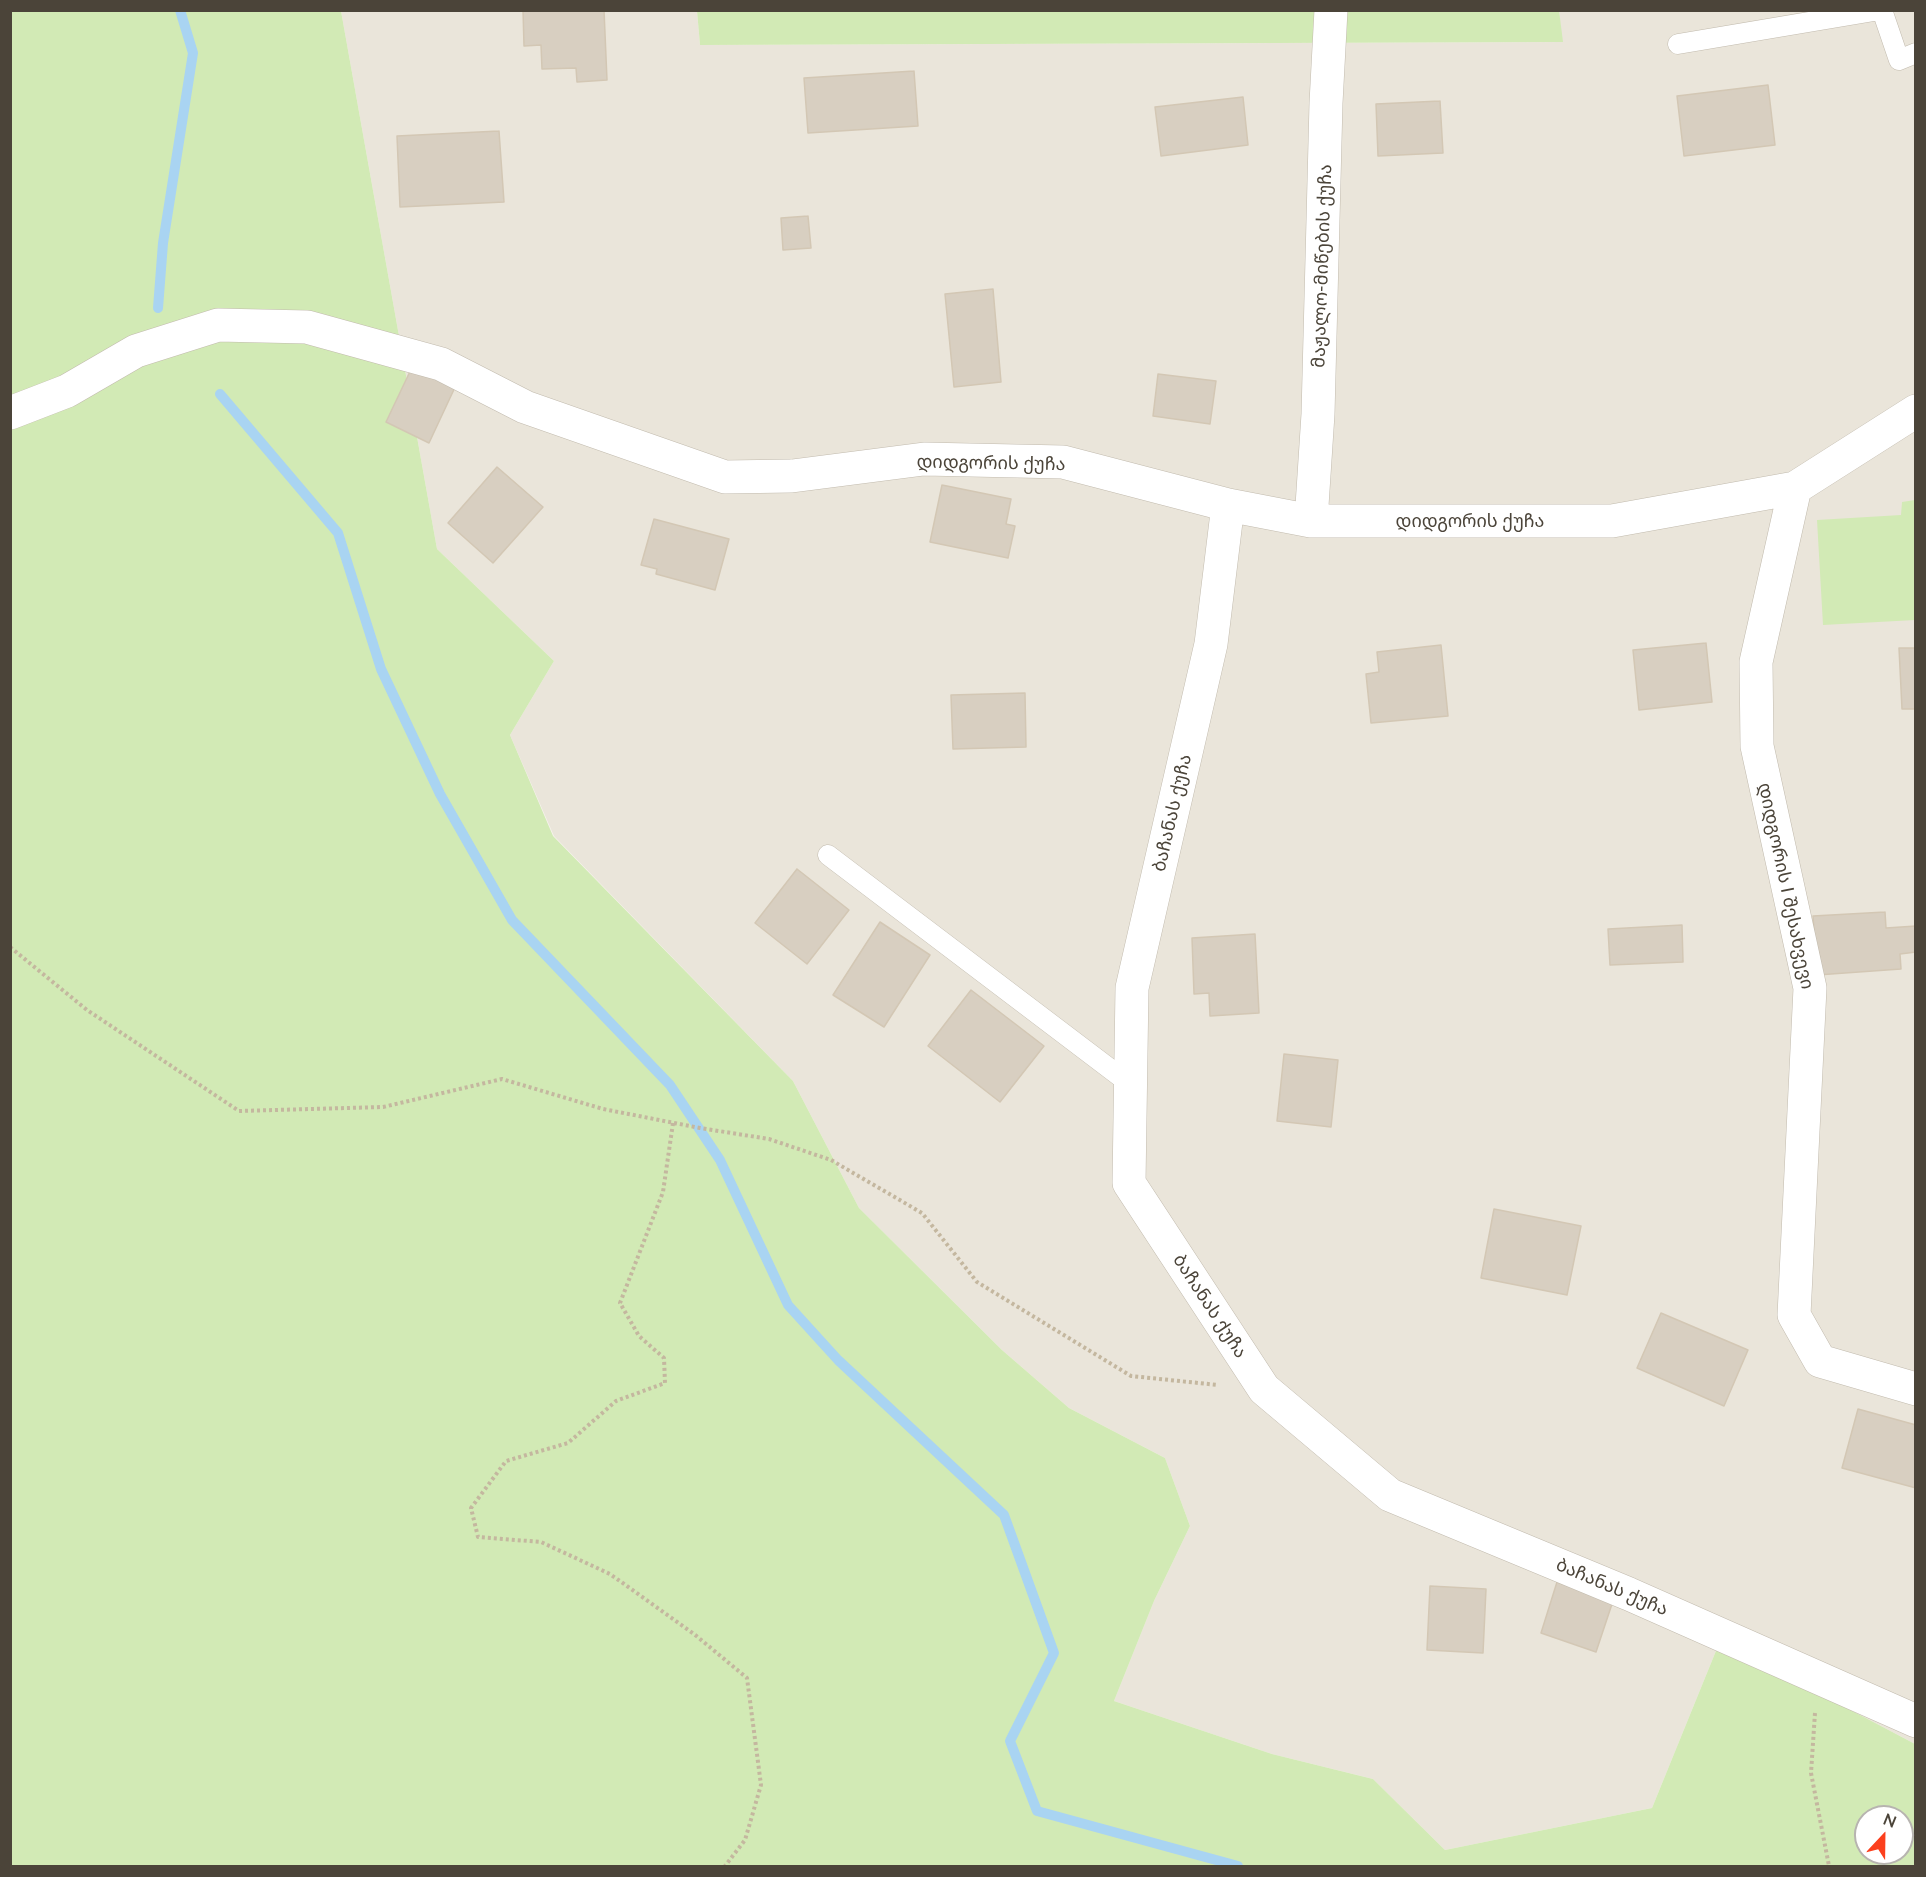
<!DOCTYPE html>
<html>
<head>
<meta charset="utf-8">
<style>
	body { margin:0 }
	#map { position:relative; width:1926px; height:1877px; overflow:hidden; background:#f6f3ec; font-family:Lato,sans-serif }
	canvas { display:block }
	.frame { position:absolute; inset:0; border:12px solid #4b4439; pointer-events:none }
	.north { position:absolute; left:1854px; top:1805px; width:60px; height:60px; box-sizing:border-box; background:#fff; border:2px solid #b7b4b0; border-radius:50%; rotate:22deg; font-size:16px; font-weight:700; line-height:24px; text-align:center; color:#4b4439 }
	.north::after { content:''; display:block; margin:auto; width:21px; height:27px; background:#fc3f1d; clip-path:polygon(50% 0,100% 100%,50% 72%,0 100%) }
</style>
</head>
<body>
<div id="map">
<canvas width="1926" height="1877"></canvas>
<div class="frame"></div>
<div class="north">N</div>
</div>
<script>
const ctx = document.querySelector('canvas').getContext('2d');
ctx.lineJoin = 'round';
function paint(path, color) {
  ctx.fillStyle = color;
  ctx.fill(path, 'evenodd');
}
function toPath(rows) {
  const path = new Path2D();
  for (const r of rows) {
    path.moveTo(r[0], r[1]);
    for (let i = 2; i < r.length; i += 2) path.lineTo(r[i], r[i + 1]);
  }
  return path;
}
function trace(path, color, width, dash) {
  ctx.strokeStyle = color;
  ctx.lineWidth = width;
  ctx.lineCap = dash ? 'butt' : 'round';
  ctx.setLineDash(dash || []);
  ctx.stroke(path);
}
function write(font, color, halo, rows, align = 'center') {
  ctx.font = font + ' Lato,"Noto Sans Georgian",sans-serif';
  ctx.lineWidth = 4.5;
  ctx.setLineDash([]);
  ctx.textBaseline = 'middle';
  ctx.strokeStyle = halo;
  ctx.fillStyle = color;
  for (const [text, x, y, turn = 0] of rows) {
    ctx.save();
    ctx.translate(x, y);
    ctx.rotate((+turn || 0) * Math.PI / 180);
    ctx.textAlign = isNaN(turn) ? turn : align;
    if (halo) ctx.strokeText(text, 0, 0);
    ctx.fillText(text, 0, 0);
    ctx.restore();
  }
}
const residential = toPath([
	[341,11,697,11,700,45,1562,42,1559,11,1915,11,1915,1744,1720,1641,1652,1808,1445,1850,1373,1779,1272,1754,1114,1701,1154,1601,1190,1526,1165,1458,1069,1408,1002,1350,859,1208,793,1081,554,836,510,735,554,661,437,549]
]);
const green = toPath([
	[1559,10,1563,42,700,45,697,11],
	[11,11,341,11,437,549,554,661,510,735,553,836,793,1081,859,1208,1002,1350,1069,1408,1165,1458,1190,1526,1154,1601,1114,1701,1272,1754,1373,1779,1445,1850,1652,1808,1720,1641,1915,1744,1915,1866,11,1866],
	[1866,1817,1902,1817,1902,1853,1866,1853],
	[1915,500,1915,620,1823,625,1817,520,1901,515,1902,502]
]);
const stream = toPath([
	[158,308,163,243,193,53,180,10],
	[220,394,338,533,381,669,440,794,512,920,670,1085,720,1160,788,1305,838,1360,1004,1515,1054,1653,1010,1741,1037,1811,1238,1866]
]);
const building = toPath([
	[523,10,604,10,607,80,577,82,576,68,542,69,541,45,524,46,523,10],
	[914,71,918,126,808,133,804,78,914,71],
	[1768,85,1775,145,1684,156,1677,96,1768,85],
	[1243,97,1248,145,1161,156,1155,107,1243,97],
	[1440,101,1443,153,1378,156,1376,104,1440,101],
	[499,131,504,202,400,207,397,136,499,131],
	[808,216,811,248,783,250,781,218,808,216],
	[993,289,1001,382,954,387,945,294,993,289],
	[414,363,457,383,429,443,386,422,414,363],
	[1158,374,1216,381,1210,424,1153,416,1158,374],
	[497,467,543,507,493,563,448,523,497,467],
	[942,485,1011,499,1006,524,1015,526,1008,558,930,542,942,485],
	[654,519,729,539,715,590,656,574,657,569,641,565,654,519],
	[1706,643,1712,702,1639,710,1633,650,1706,643],
	[1441,645,1448,716,1371,723,1366,674,1379,672,1377,652,1441,645],
	[1899,648,1916,648,1916,709,1902,709,1899,648],
	[1025,693,1026,747,953,749,951,695,1025,693],
	[797,869,849,910,807,964,755,923,797,869],
	[1885,912,1886,928,1916,926,1916,952,1900,954,1901,969,1817,975,1813,916,1885,912],
	[880,922,930,955,884,1027,833,995,880,922],
	[1682,925,1683,962,1610,965,1608,929,1682,925],
	[1255,934,1259,1013,1210,1016,1209,993,1194,994,1192,938,1255,934],
	[971,990,1044,1046,1000,1102,928,1046,971,990],
	[1284,1054,1338,1060,1331,1127,1277,1121,1284,1054],
	[1494,1209,1581,1226,1567,1295,1481,1278,1494,1209],
	[1661,1313,1748,1350,1724,1406,1637,1368,1661,1313],
	[1858,1409,1916,1425,1916,1488,1842,1468,1858,1409],
	[1557,1582,1613,1601,1596,1652,1541,1633,1557,1582],
	[1430,1586,1486,1589,1483,1653,1427,1650,1430,1586]
]);
const path = toPath([
	[10,947,87,1010,239,1111,383,1107,502,1079,603,1109,700,1128,769,1139,831,1160,922,1213,977,1282,1131,1376,1218,1385],
	[673,1123,663,1192,620,1303,639,1336,664,1358,665,1383,616,1401,568,1443,506,1461,471,1508,478,1537,541,1542,610,1574,694,1634,747,1678,761,1785,745,1840,725,1866],
	[1815,1713,1811,1773,1829,1866]
]);
const service = toPath([
	[1882,10,1899,60,1916,53],
	[1678,44,1880,10],
	[828,855,1130,1084]
]);
const minor = toPath([
	[10,413,67,391,136,351,218,325,307,327,441,364,525,407,725,477,792,476,924,459,1063,462,1228,505,1311,521,1612,521,1795,488,1916,411],
	[1795,488,1756,662,1757,746,1810,988,1794,1315,1820,1361,1916,1389],
	[1228,505,1211,644,1132,988,1129,1183,1264,1389,1390,1495,1629,1594,1916,1721],
	[1311,521,1318,414,1326,103,1331,10]
]);
const streetNames = [
	["მაჟალო-მიწების ქუჩა",1322,266,-88],
	["დიდგორის ქუჩა",991,463,1],
	["დიდგორის ქუჩა",1470,521],
	["ბაჩანას ქუჩა",1172,813,-77],
	["დიდგორის I შესახვევი",1786,886,78],
	["ბაჩანას ქუჩა",1210,1306,57],
	["ბაჩანას ქუჩა",1612,1587,23]
];
paint(residential, '#eae5da');
paint(green, '#d2eab5');
trace(stream, '#a9d4f2', 10);
paint(building, '#d8cfc1');
trace(building, '#d3c7b4', 1.5);
trace(service, '#c2bbae', 21);
trace(minor, '#c2bbae', 34);
trace(path, '#c4b79f', 4, [3, 3]);
trace(service, '#fff', 20);
trace(minor, '#fff', 33);
write('18px', '#4b4439', '#fff', streetNames);
</script>
</body>
</html>
